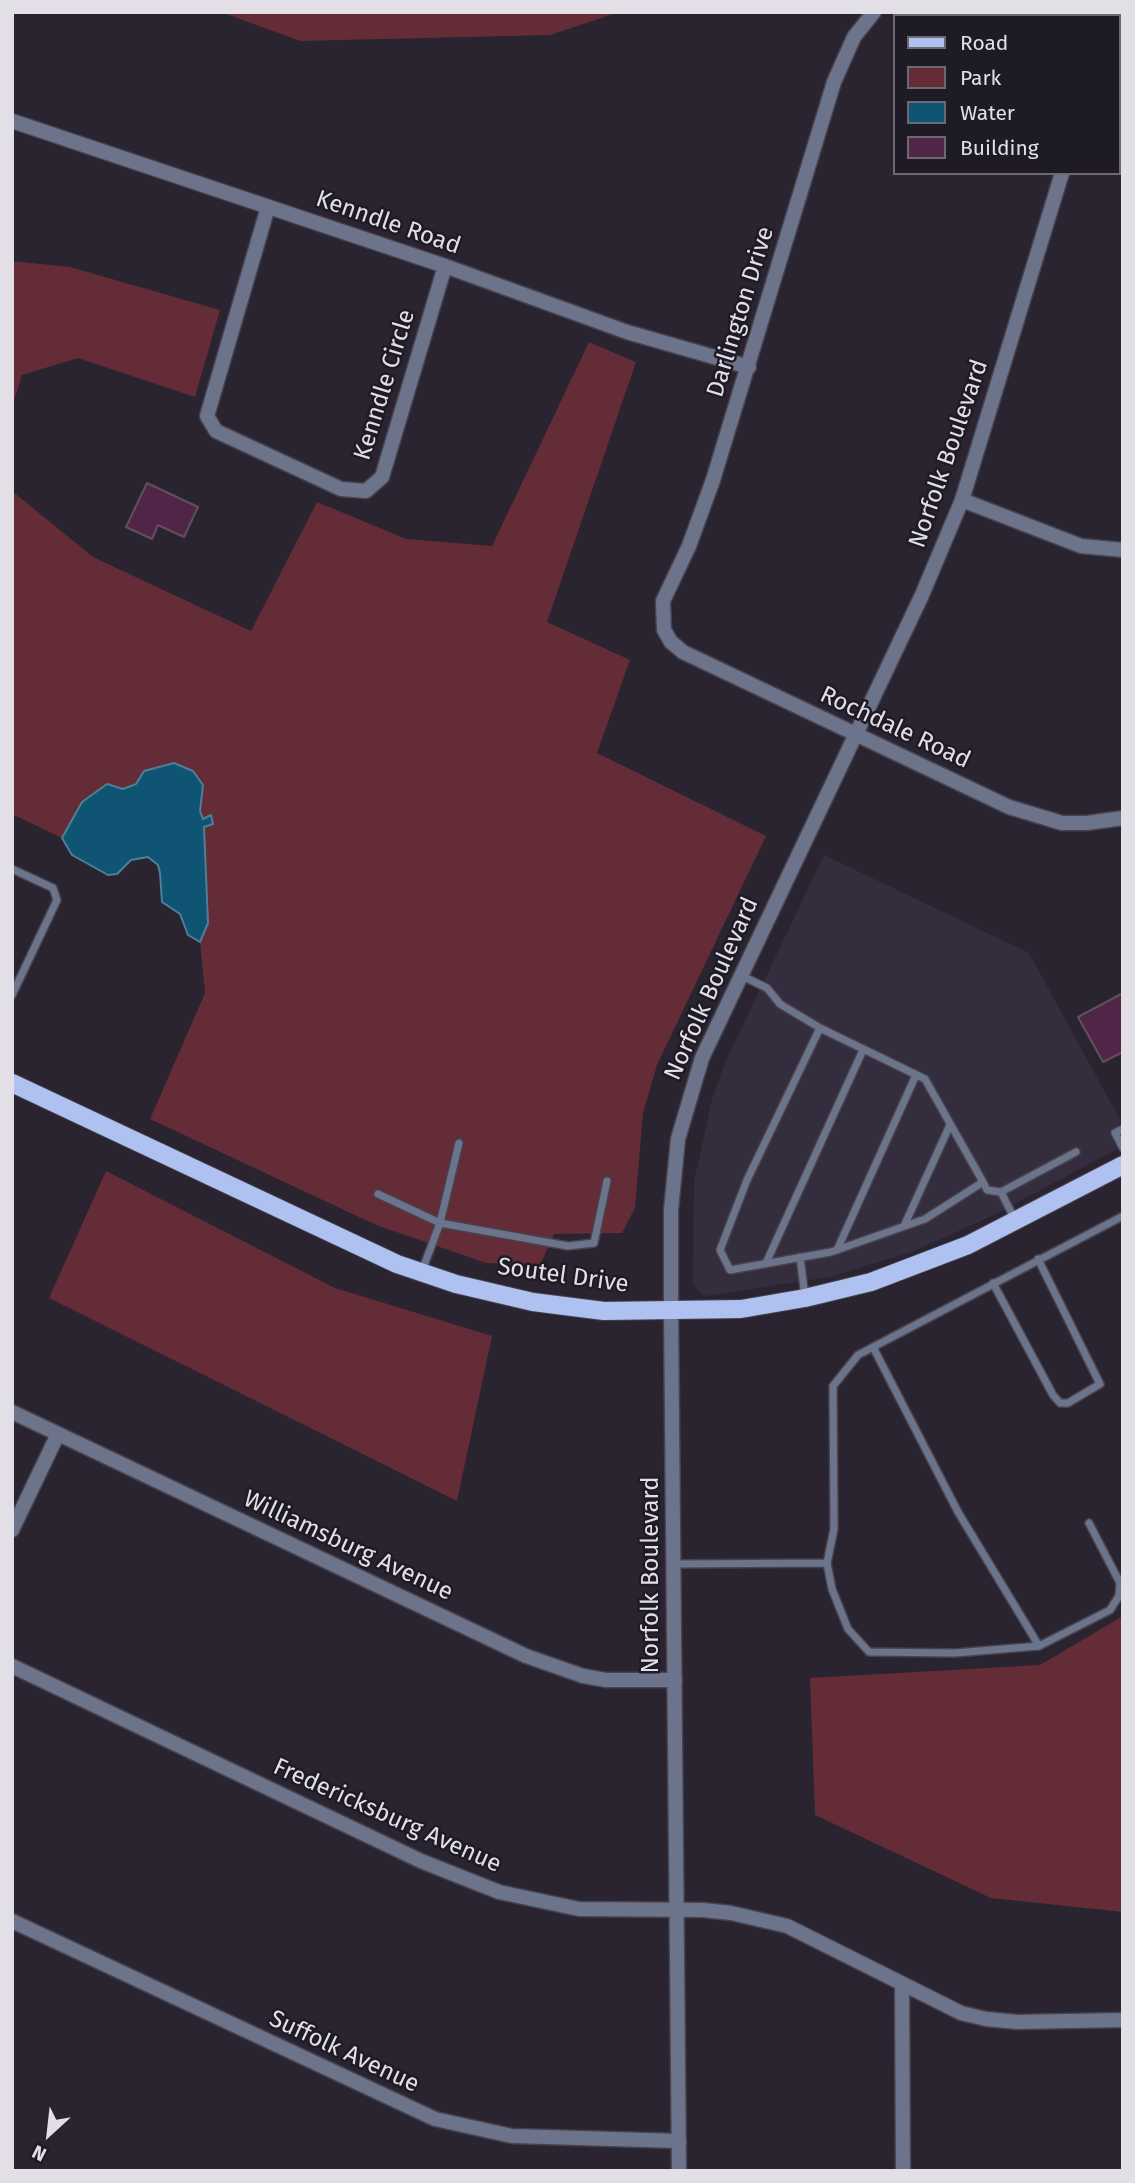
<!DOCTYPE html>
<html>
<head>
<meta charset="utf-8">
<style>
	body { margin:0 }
	#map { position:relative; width:1135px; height:2183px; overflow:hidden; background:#292430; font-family:"Fira Sans",sans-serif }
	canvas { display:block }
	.frame { position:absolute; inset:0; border:14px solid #e2dfe7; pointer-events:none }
	.legend { position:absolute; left:893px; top:14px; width:228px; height:161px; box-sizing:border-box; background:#1f1b26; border:2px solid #6d6973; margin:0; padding:9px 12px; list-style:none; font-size:21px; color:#e2dfe7 }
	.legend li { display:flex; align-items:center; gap:14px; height:35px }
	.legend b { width:35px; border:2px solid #6d6973 }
	.north { position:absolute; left:14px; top:2099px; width:70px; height:70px; -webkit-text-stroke:5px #1f1b26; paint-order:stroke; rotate:207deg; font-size:19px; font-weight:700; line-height:28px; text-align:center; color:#e2dfe7 }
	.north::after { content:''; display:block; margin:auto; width:24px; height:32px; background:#e2dfe7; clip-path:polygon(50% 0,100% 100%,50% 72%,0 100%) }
</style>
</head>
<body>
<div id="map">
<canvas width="1135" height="2183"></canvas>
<div class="frame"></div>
<ul class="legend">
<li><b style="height:9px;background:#afc1f0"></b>Road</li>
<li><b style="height:19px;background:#632c37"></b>Park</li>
<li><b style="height:19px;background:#105474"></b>Water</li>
<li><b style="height:19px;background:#512548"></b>Building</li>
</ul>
<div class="north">N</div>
</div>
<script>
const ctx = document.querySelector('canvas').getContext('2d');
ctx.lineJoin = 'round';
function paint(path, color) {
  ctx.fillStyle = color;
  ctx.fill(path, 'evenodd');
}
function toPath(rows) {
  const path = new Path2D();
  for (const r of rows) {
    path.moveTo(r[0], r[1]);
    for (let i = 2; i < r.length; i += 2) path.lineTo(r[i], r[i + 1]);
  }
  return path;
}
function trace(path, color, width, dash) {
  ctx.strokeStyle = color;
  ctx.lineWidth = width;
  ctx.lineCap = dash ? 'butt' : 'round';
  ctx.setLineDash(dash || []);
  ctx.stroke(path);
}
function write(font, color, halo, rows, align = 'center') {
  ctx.font = font + ' "Fira Sans",sans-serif';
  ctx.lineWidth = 5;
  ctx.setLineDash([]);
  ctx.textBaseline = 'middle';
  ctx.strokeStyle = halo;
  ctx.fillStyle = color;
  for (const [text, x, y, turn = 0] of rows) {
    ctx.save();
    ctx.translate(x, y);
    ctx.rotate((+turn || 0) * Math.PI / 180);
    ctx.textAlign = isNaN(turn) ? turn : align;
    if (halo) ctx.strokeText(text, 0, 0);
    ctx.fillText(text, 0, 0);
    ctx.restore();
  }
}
const built = toPath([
	[824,855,1029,953,1123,1125,1123,1146,994,1215,912,1252,829,1277,707,1296,699,1292,693,1283,694,1182,712,1099,725,1063]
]);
const green = toPath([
	[221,12,619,12,550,35,300,41],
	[12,261,70,267,220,310,195,397,78,358,22,375,12,407],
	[589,342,636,362,547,622,630,660,597,753,766,836,657,1065,643,1113,635,1208,622,1233,554,1234,540,1265,486,1263,376,1225,150,1119,205,993,200,942,208,922,204,827,211,815,203,819,200,811,203,785,193,771,174,763,123,789,107,784,82,802,62,838,12,814,12,491,93,557,251,631,317,502,406,539,492,546],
	[106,1171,335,1288,492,1336,457,1501,49,1298],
	[1123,1616,1123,1912,991,1898,815,1815,810,1678,1040,1665]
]);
const water = toPath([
	[174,763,193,771,203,785,200,811,203,819,211,815,213,824,204,827,208,923,200,942,188,935,180,914,162,902,160,873,158,865,148,857,131,860,117,874,108,875,72,855,62,838,82,802,107,784,123,789,136,784,144,771,174,763]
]);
const building = toPath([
	[147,483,198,507,184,537,158,525,152,539,126,527,147,483],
	[1123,993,1123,1052,1103,1062,1078,1017,1123,993]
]);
const service = toPath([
	[12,869,53,888,57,900,12,995],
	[740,975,767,988,780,1004,820,1028,747,1180,720,1250,730,1270,831,1252,925,1219,983,1182,987,1190,1001,1192,1015,1220],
	[820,1028,925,1079,983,1182],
	[1123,1129,1115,1133,1123,1148],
	[1001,1192,1076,1152],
	[378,1194,440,1223,568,1246,594,1243,607,1181],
	[904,1226,950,1125],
	[837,1250,916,1075],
	[800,1257,805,1297],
	[766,1263,863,1050],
	[422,1271,440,1223,459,1143],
	[993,1283,1053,1395,1060,1403,1068,1403,1100,1384,1038,1259],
	[827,1563,832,1589,848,1629,869,1652,955,1653,1039,1646,958,1512,873,1347],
	[674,1564,827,1563,834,1529,833,1386,858,1355,1123,1216],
	[1039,1646,1110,1610,1119,1596,1120,1583,1089,1523]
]);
const minor = toPath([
	[874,12,854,37,834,82,713,480,689,546,663,601,664,630,671,642,683,652,1009,807,1062,823,1087,823,1123,818],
	[12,121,445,266,627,332,749,367],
	[268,207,207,416,216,431,341,489,366,491,382,477,445,266],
	[962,500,1081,546,1123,550],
	[12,1412,526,1656,583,1676,606,1680,675,1680],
	[12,1530,58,1434],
	[12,1666,421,1861,499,1892,579,1909,703,1910,731,1913,787,1926,961,2013,986,2019,1017,2022,1123,2020],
	[12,1921,435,2119,512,2136,679,2141],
	[902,1984,903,2171]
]);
const tertiary = toPath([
	[1093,16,1093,12],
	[1119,21,1123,28],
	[1119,99,1123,98],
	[679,2171,671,1311,671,1210,678,1139,702,1058,922,595,962,500,1062,173]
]);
const primary = toPath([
	[12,1083,397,1264,456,1284,533,1302,604,1311,741,1309,805,1298,871,1282,968,1245,1123,1165]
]);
const streetNames = [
	["Kenndle Road",388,223,19],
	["Darlington Drive",741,312,-73],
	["Kenndle Circle",385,385,-73],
	["Norfolk Boulevard",949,454,-71],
	["Rochdale Road",895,728,25],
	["Norfolk Boulevard",712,989,-66],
	["Soutel Drive",563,1276,8],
	["Williamsburg Avenue",348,1546,25],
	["Norfolk Boulevard",651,1575,-90],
	["Fredericksburg Avenue",387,1816,24],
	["Suffolk Avenue",344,2052,25]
];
paint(built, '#342d3e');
paint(green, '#632c37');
paint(water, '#105474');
trace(water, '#4f7e96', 2);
paint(building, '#512548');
trace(building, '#5e515a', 2);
trace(service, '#47424d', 10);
trace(minor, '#47424d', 17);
trace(tertiary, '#47424d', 17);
trace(primary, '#47424d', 20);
trace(service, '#6b748a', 7);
trace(minor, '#6b748a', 14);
trace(tertiary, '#6b748a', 14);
trace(primary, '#afc1f0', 18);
write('24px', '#e2dfe7', '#1f1b26', streetNames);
</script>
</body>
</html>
